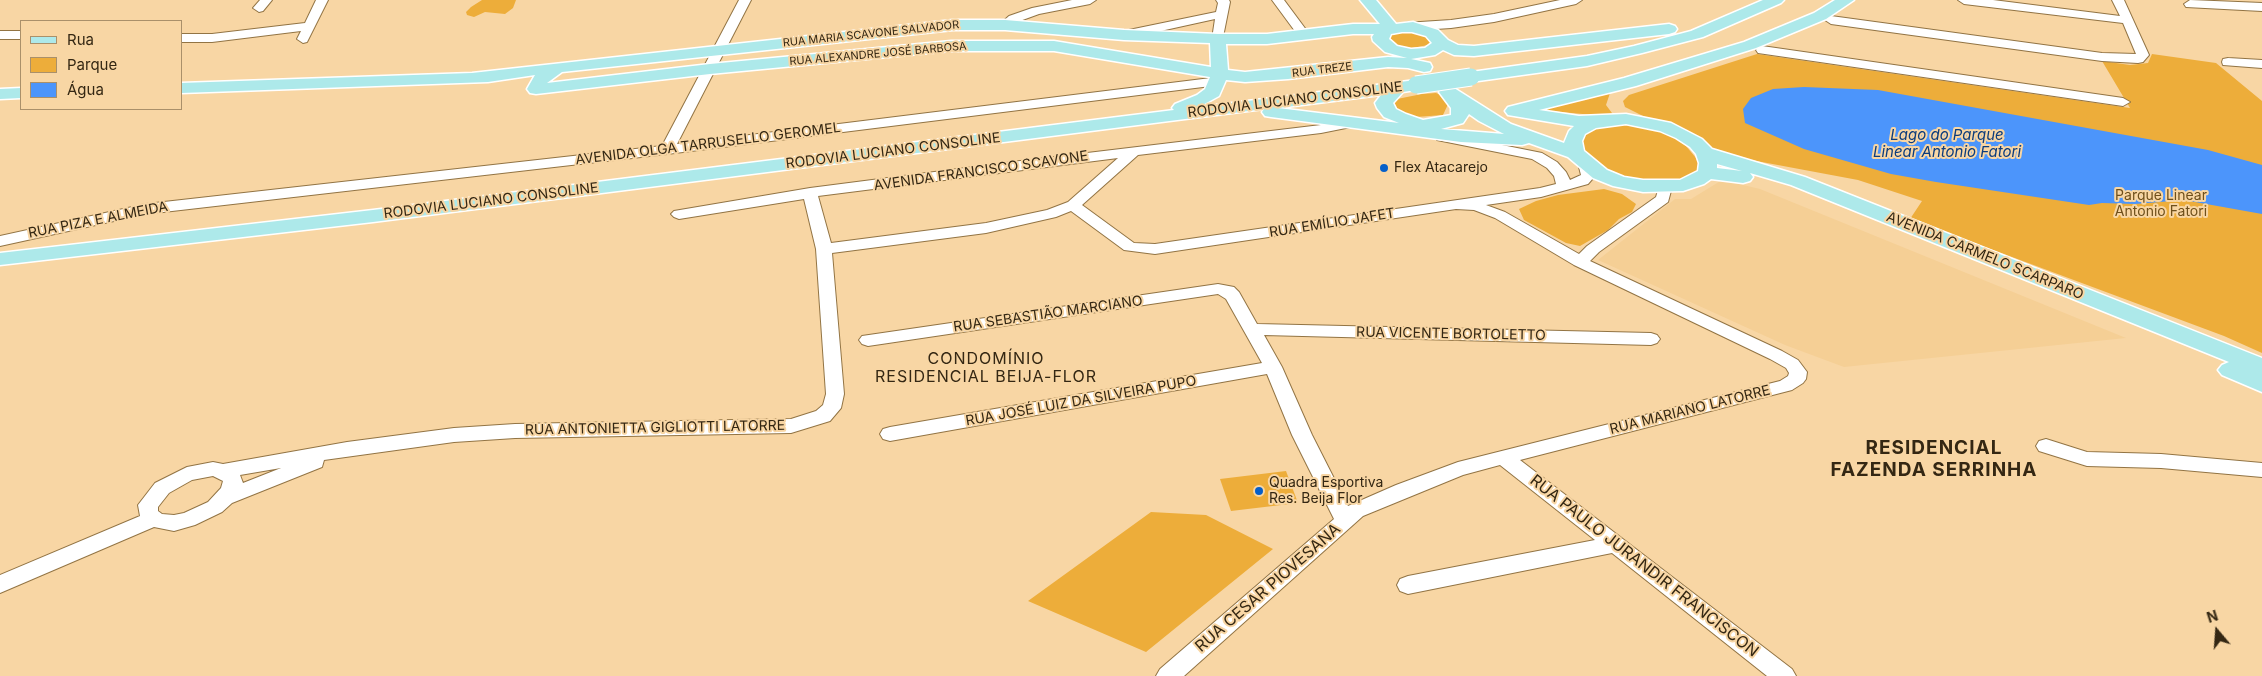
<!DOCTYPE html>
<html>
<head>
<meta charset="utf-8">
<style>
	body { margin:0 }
	#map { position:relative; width:2262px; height:676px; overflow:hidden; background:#f8d6a4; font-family:Inter,sans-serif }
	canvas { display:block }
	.legend { position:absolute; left:20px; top:20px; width:162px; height:90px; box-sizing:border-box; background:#f8d6a4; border:1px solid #aa906a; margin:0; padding:6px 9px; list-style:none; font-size:15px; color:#342713 }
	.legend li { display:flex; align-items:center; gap:10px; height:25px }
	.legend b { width:25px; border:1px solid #aa906a }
	.north { position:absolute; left:2192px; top:606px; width:50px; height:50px; -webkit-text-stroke:4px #f8d6a4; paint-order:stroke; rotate:342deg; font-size:14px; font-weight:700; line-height:20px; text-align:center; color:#342713 }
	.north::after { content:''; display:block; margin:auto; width:18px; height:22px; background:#342713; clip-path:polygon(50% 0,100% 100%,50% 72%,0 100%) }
</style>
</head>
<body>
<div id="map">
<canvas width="2262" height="676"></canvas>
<ul class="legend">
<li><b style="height:6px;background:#ade9ea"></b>Rua</li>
<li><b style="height:14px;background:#edad3a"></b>Parque</li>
<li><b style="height:14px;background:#4c95fb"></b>Água</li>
</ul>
<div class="north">N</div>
</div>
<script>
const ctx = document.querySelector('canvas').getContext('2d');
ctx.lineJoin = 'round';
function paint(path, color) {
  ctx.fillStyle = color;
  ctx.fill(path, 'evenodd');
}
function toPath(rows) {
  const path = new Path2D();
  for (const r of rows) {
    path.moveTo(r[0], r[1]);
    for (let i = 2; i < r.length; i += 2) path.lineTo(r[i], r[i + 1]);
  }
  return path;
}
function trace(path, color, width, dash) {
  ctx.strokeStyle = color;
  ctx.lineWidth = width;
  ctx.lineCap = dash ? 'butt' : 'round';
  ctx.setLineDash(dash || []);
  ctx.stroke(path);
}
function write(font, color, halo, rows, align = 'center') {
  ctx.font = font + ' Inter,sans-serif';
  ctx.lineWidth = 4;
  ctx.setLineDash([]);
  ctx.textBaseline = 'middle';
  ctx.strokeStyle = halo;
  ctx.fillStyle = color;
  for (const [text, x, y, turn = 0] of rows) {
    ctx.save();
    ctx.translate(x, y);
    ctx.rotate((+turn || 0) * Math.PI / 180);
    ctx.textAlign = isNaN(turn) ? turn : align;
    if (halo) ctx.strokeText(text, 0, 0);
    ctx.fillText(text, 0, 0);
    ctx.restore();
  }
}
const built = toPath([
	[1722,180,1760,189,2126,338,1844,367,1785,345,1598,260,1675,199,1691,199]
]);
const green = toPath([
	[482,0,516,0,513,8,505,14,485,12,474,17,467,15,466,12,471,7],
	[1411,31,1425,35,1430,42,1428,45,1407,49,1399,47,1389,41,1388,38,1396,32],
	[1757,54,2130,108,2102,61,2130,65,2148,63,2152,54,2216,63,2262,101,2262,353,2224,336,1910,219,1922,201,1858,180,1719,154,1625,107,1623,101,1629,95],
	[1611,90,1606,105,1615,117,1539,110],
	[1436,93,1443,96,1449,102,1443,115,1416,117,1402,114,1392,105,1397,99,1422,94],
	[1621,123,1637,124,1659,129,1674,137,1686,146,1696,158,1700,168,1689,178,1676,183,1660,184,1615,176,1587,158,1582,148,1581,140,1589,131,1601,125],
	[1604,189,1622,194,1636,204,1632,212,1619,219,1608,230,1580,246,1566,243,1524,220,1519,209,1536,201,1558,195],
	[1286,471,1298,503,1231,511,1220,479],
	[1151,512,1206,515,1273,549,1146,652,1028,601]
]);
const water = toPath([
	[1804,87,1878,90,2208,150,2262,165,2262,214,2184,200,2135,204,2102,203,2089,205,1936,182,1891,174,1804,149,1745,123,1743,109,1751,98,1773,89]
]);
const minor = toPath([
	[260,0,272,0,263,11,259,12,253,8,260,0],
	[316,0,328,0,307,42,303,43,297,39,301,31,212,42,181,42,181,34,212,34,305,23,316,0],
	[739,0,751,0,677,144,1219,77,1226,81,1219,85,667,154,146,214,0,246,0,236,146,204,662,146,739,0],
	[1072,0,1096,0,1090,4,1039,14,1017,22,1009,28,1001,28,999,25,1009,16,1032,8,1072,0],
	[1216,0,1229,0,1230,2,1222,42,1218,43,1212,39,1215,19,1124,39,1118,35,1124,31,1216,12,1218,3,1216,0],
	[1272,0,1284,0,1310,35,1308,38,1300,38,1272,0],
	[1560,0,1582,0,1576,4,1494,22,1451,28,1405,31,1399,27,1405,23,1451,20,1494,14,1560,0],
	[1958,0,1993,0,2120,16,2112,0,2124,0,2149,55,2143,62,2138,63,2102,61,1831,24,1825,20,1831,16,2102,53,2136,54,2123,23,1964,4,1958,0],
	[2190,0,2262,3,2262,11,2186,7,2184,4,2190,0],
	[0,31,21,31,21,39,0,39,0,31],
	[1762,46,2123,98,2130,102,2123,106,1758,53,1756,50,1758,47,1762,46],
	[2228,58,2262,60,2262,68,2223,65,2222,62,2223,59,2228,58],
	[1356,118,1363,122,1361,125,1321,133,1138,155,1082,205,1134,243,1155,244,1540,188,1556,184,1554,176,1547,168,1532,159,1437,140,1435,137,1442,133,1542,153,1557,162,1566,172,1570,180,1581,175,1578,163,1580,160,1590,160,1595,170,1595,176,1588,184,1541,197,1486,205,1505,212,1579,254,1587,246,1656,197,1660,184,1670,184,1672,187,1668,202,1599,252,1590,261,1782,351,1798,360,1807,372,1806,379,1803,383,1792,390,1520,460,1792,669,1796,676,1767,676,1612,553,1408,594,1400,591,1397,585,1400,579,1408,576,1595,540,1500,465,1463,475,1363,516,1184,676,1156,676,1160,669,1334,519,1292,435,1267,374,890,441,883,439,880,434,883,429,890,427,1262,363,1226,299,1218,294,868,346,862,344,859,340,862,336,1218,284,1234,287,1239,292,1257,324,1651,333,1657,335,1660,339,1657,343,1651,345,1264,335,1282,367,1312,435,1348,506,1396,485,1458,462,1780,381,1788,376,1789,373,1786,368,1770,359,1574,265,1495,218,1474,210,1456,209,1155,254,1124,250,1071,211,1056,217,986,233,832,253,844,394,841,408,830,421,791,433,515,438,454,442,324,460,322,467,232,503,222,512,195,525,174,531,154,527,0,593,0,575,140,516,138,505,155,483,187,467,213,462,223,464,347,442,454,428,515,424,791,419,816,411,823,405,826,394,816,249,804,199,679,219,674,217,671,214,674,211,810,188,1012,162,1321,125,1356,118],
	[1118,158,1068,202,1047,210,986,223,831,243,818,196,1118,158],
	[281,468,243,483,240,475,281,468],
	[213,476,223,481,221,488,208,502,184,513,174,515,162,514,158,511,158,507,169,493,192,480,213,476],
	[2046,439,2087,452,2161,454,2262,463,2262,477,2161,468,2087,466,2039,451,2036,446,2039,441,2046,439]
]);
const major = toPath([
	[1360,0,1376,0,1396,24,1413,22,1438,30,1448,40,1458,45,1474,46,1669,24,1675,26,1677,29,1675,32,1669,34,1474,56,1454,55,1443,50,1435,55,1411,59,1430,63,1432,67,1430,71,1424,72,1408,68,1388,67,1288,79,1245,82,1226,80,1219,96,1199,107,1416,80,1422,81,1425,85,1422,89,1403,92,1393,103,1396,109,1406,114,1423,120,1451,115,1451,108,1439,92,1442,88,1448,87,1454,88,1511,124,1564,143,1569,131,1574,126,1508,115,1505,111,1508,107,1624,78,1744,42,1814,13,1835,0,1854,0,1826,19,1756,48,1636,86,1539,110,1579,116,1626,114,1671,123,1702,139,1712,149,1805,177,2262,358,2262,392,2222,375,2218,370,2222,365,2229,362,1791,185,1750,173,1753,177,1750,181,1743,183,1711,179,1704,184,1683,191,1643,192,1613,186,1593,178,1568,157,1529,143,1522,145,1461,142,1271,117,1265,116,1262,112,1264,109,373,222,0,265,0,253,373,210,1174,110,1172,108,1175,104,1197,95,1205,89,1210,77,1054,51,951,51,710,74,536,94,530,93,527,89,535,75,488,82,181,93,181,83,472,73,953,20,1005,20,1124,30,1218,34,1267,34,1353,24,1380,24,1360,0],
	[953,30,1005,30,1124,40,1210,43,1211,67,1054,41,951,41,710,64,547,83,562,72,953,30],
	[1402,32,1412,32,1426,36,1432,43,1425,48,1411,49,1397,46,1389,39,1391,34,1402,32],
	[1353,34,1374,34,1372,37,1373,41,1385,52,1407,58,1388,57,1245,72,1228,70,1226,44,1267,44,1353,34],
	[1381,95,1375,103,1377,108,1384,117,1399,123,1278,108,1381,95],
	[1469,114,1479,121,1504,134,1441,129,1463,123,1469,114],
	[1626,124,1660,131,1676,138,1690,147,1696,154,1699,163,1698,171,1680,180,1643,180,1624,177,1607,170,1584,151,1582,141,1585,134,1596,128,1626,124],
	[1717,164,1742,171,1717,168,1717,164],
	[1763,0,1784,0,1781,3,1703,37,1642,53,1587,66,1471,82,1465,81,1463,77,1465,73,1471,72,1587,56,1634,46,1691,31,1763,0],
	[21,88,21,98,0,99,0,89,21,88]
]);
const majorBridge = toPath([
	[1416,85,1471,77]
]);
const markers = [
	[1384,168,5,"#055fc9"],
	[1259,491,5,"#055fc9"]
];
const farStreetnames = [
	["RUA MARIA SCAVONE SALVADOR",871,34,-6],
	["RUA ALEXANDRE JOSÉ BARBOSA",878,54,-5],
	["RUA TREZE",1322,70,-7]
];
const streetNames = [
	["RODOVIA LUCIANO CONSOLINE",1295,100,-7],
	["AVENIDA OLGA TARRUSELLO GEROMEL",708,144,-7],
	["RODOVIA LUCIANO CONSOLINE",893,151,-7],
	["AVENIDA FRANCISCO SCAVONE",981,171,-8],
	["RODOVIA LUCIANO CONSOLINE",491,201,-7],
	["RUA PIZA E ALMEIDA",98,220,-11],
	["RUA EMÍLIO JAFET",1332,223,-9],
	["AVENIDA CARMELO SCARPARO",1985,256,22],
	["RUA SEBASTIÃO MARCIANO",1048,314,-8],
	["RUA VICENTE BORTOLETTO",1451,334,1],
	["RUA JOSÉ LUIZ DA SILVEIRA PUPO",1081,401,-10],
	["RUA MARIANO LATORRE",1690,410,-14],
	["RUA ANTONIETTA GIGLIOTTI LATORRE",655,428,-1]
];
const poiNames = [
	["Flex Atacarejo",1394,168],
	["Quadra Esportiva",1269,483],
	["Res. Beija Flor",1269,499]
];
const parkNames = [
	["Parque Linear",2161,196],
	["Antonio Fatori",2161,212]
];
const waterNames = [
	["Lago do Parque",1947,135],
	["Linear Antonio Fatori",1947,152]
];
const quarterNames = [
	["CONDOMÍNIO",986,359],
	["RESIDENCIAL BEIJA-FLOR",986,377]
];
const nearStreetnames = [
	["RUA PAULO JURANDIR FRANCISCON",1644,566,38],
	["RUA CESAR PIOVESANA",1268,588,-41]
];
const districtNames = [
	["RESIDENCIAL",1934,448],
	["FAZENDA SERRINHA",1934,470]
];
paint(built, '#f5cf95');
paint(green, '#edad3a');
paint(water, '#4c95fb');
trace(minor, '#927444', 2);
trace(major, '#fff', 3);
paint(minor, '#fff');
paint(major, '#ade9ea');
trace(majorBridge, '#fff', 19, []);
trace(majorBridge, '#ade9ea', 17);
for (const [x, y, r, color] of markers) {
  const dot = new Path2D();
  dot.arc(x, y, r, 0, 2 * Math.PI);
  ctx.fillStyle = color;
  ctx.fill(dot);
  trace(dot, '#f8d6a4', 2);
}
write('11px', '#342713', '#f8d6a4', farStreetnames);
write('14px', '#342713', '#f8d6a4', streetNames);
write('14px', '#342713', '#f8d6a4', poiNames, 'left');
write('14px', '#6f501c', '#f8d6a4', parkNames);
write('italic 15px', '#0c3c7c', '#f8d6a4', waterNames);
ctx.letterSpacing = '1px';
write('16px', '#342713', '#f8d6a4', quarterNames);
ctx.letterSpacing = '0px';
write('16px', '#342713', '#f8d6a4', nearStreetnames);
ctx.letterSpacing = '1px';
write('bold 19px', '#342713', '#f8d6a4', districtNames);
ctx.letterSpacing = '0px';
</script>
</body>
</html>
